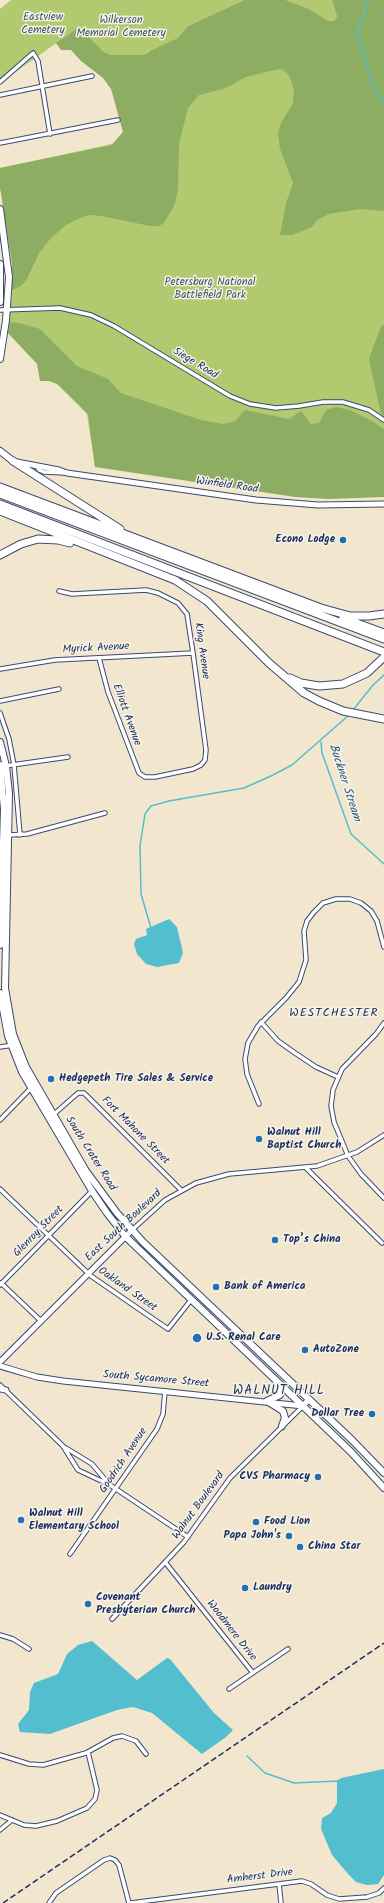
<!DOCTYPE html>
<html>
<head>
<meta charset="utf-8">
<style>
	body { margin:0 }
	canvas { display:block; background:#f3e6cf }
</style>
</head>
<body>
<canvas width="384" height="1903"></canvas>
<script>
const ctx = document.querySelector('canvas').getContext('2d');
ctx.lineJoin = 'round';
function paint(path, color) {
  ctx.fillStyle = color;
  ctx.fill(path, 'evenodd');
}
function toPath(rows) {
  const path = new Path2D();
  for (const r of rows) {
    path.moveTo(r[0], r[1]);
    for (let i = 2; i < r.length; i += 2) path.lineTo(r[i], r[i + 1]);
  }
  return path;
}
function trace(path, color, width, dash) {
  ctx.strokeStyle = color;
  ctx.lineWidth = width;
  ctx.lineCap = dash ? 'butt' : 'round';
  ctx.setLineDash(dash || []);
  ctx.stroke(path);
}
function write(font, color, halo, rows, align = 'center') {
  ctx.font = font + ' Kalam,sans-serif';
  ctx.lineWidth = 3;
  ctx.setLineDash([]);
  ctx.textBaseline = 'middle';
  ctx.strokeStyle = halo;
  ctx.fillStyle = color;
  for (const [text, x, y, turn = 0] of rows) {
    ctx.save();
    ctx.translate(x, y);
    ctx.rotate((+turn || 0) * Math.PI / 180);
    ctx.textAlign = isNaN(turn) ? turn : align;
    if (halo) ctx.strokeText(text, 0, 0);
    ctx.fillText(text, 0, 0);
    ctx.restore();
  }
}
const green = toPath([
	[11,0,244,0,188,26,179,38,349,35,384,14,384,495,95,467,87,414,8,333,13,283,12,263,0,187,0,168,112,144,123,132,149,51,142,55,132,56,111,55,104,52,79,27,0,83,0,9],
	[286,0,332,0,337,17,334,21,329,21,307,8]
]);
const forest = toPath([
	[244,0,286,0,307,8,329,21,334,21,337,17,332,0,384,0,384,211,360,209,329,214,317,220,312,227,292,235,280,235,286,203,293,183,280,149,278,133,281,123,293,103,294,91,291,80,287,73,281,69,270,71,246,77,226,88,199,95,188,108,179,144,178,189,175,204,164,223,159,226,150,226,101,216,89,215,80,218,66,225,51,238,39,253,27,279,21,286,12,290,12,263,0,187,0,168,112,145,123,132,111,89,103,78,81,61,71,50,61,50,56,43,79,27,104,52,111,55,142,55,178,38,188,26],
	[10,322,19,323,40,329,77,366,108,379,121,393,201,420,223,424,235,421,245,410,289,419,301,411,311,424,319,423,326,410,336,407,350,410,372,421,384,429,384,497,328,499,295,497,95,467,88,414,57,384,49,381,40,381,37,364,8,333],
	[382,325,384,325,384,416,381,414,369,360,373,347]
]);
const water = toPath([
	[169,919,177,927,181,944,183,953,179,963,157,967,146,964,137,954,134,944,136,939,147,935,146,929],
	[92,1641,137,1680,167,1658,170,1659,214,1713,233,1730,226,1737,202,1754,152,1713,133,1707,117,1710,50,1734,20,1732,18,1724,29,1710,30,1692,34,1683,58,1674,67,1654,78,1645],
	[384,1769,384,1875,378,1884,367,1885,356,1882,349,1875,332,1855,321,1829,322,1818,331,1813,337,1803,337,1781,341,1778]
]);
const stream = toPath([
	[369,0,357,34,375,90,384,102],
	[353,710,373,685,384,675],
	[321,742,322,753,351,834,384,864],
	[151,928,141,894,140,846,145,814,151,806,169,801,244,788,271,776,292,765,349,715],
	[247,1756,265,1773,294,1783,339,1781]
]);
const street = toPath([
	[0,82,33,53,38,61,50,134],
	[0,95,92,76],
	[0,143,118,120],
	[0,310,60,308,91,315,114,326,230,396,250,404,276,408,299,406,323,402,343,402,369,410,384,420],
	[37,466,39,470,44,472,65,473],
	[59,591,72,594,146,590,158,593,178,603,187,614,193,653,206,750,205,760,201,765,193,769,155,777,145,777,139,773,108,692,99,658],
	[0,669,55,660,193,653],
	[0,701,59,689],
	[0,713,9,739,14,765,20,835],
	[5,766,68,757],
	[9,835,27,834,105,813],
	[261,1022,278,1041,295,1053,316,1067,338,1077],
	[384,1023,376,1034,342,1069,333,1090,331,1106,334,1122,348,1156,361,1174,384,1198],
	[0,1047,13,1045],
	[259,1104,247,1074,245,1059,248,1043,258,1026,286,998,299,982,306,960,304,931,307,921,314,912,323,903,336,899,350,899,361,903,371,911,377,921,384,947],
	[53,1115,78,1093,84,1093,181,1190],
	[0,1120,31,1088],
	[306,1168,382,1243],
	[0,1189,91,1276,168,1329,191,1300],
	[132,1230,165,1200,196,1183,229,1174,317,1166,357,1152,384,1135],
	[1,1283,41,1321],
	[0,1285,93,1190],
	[0,1385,63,1446,78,1470,110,1485,188,1537],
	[66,1448,92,1464,108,1483],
	[70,1554,157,1429,163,1414,165,1391],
	[165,1562,253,1673],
	[112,1619,184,1542,230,1478,303,1406],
	[0,1635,13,1639,29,1649],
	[229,1689,288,1649],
	[0,1755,29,1764,43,1765,86,1753,113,1738,122,1736,136,1741,146,1754],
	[0,1815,24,1825,36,1826,57,1821,87,1808,95,1799,97,1790,88,1752],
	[0,1830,12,1820],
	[279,1884,281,1903],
	[49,1903,56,1893,104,1860,110,1858,115,1860,119,1865,129,1903],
	[131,1903,302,1881,311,1884,327,1895,339,1899,367,1897,379,1893,384,1888]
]);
const secondary = toPath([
	[17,462,59,470,67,473,256,500,318,505,384,504],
	[0,1362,132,1230],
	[0,1366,37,1377,63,1381,303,1406,309,1399],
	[0,1389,6,1390]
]);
const primary = toPath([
	[0,209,9,277,6,320,0,359],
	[0,264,0,302],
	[0,451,13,461],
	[0,742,6,766,9,793,5,988,13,1034,26,1067,86,1171,117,1213,143,1242,352,1440,384,1473],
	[0,765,4,809,0,945],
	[0,993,8,1036,22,1072,92,1191,107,1213,125,1236,151,1261,350,1451,384,1488],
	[267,1401,283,1411,285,1418,282,1426],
	[267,1401,280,1395,281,1390,279,1384]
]);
const highway = toPath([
	[13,461,120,529],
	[0,487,321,608,350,616,369,616,384,614],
	[0,494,384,639],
	[0,504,384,652],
	[0,511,175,580,207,601,269,663,304,693,319,701,343,711,384,719],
	[0,555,21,544,38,539,58,540,70,543],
	[343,618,384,633],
	[290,678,301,683,319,686,343,684,367,673,384,657]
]);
const rail = toPath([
	[3,1903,384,1643]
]);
const markers = [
	[343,540,4,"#1f6fb2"],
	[51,1079,4,"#1f6fb2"],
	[259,1139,4,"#1f6fb2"],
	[275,1240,4,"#1f6fb2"],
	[216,1287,4,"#1f6fb2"],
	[197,1338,5,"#1f6fb2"],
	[305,1350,4,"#1f6fb2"],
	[372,1414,4,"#1f6fb2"],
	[318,1477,4,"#1f6fb2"],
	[21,1520,4,"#1f6fb2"],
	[256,1522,4,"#1f6fb2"],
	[289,1536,4,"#1f6fb2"],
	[300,1547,4,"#1f6fb2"],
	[245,1588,4,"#1f6fb2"],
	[88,1604,4,"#1f6fb2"]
];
const parkNames = [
	["Eastview",43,18],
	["Cemetery",43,31],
	["Wilkerson",121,21],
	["Memorial Cemetery",121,34],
	["Petersburg National",210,283],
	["Battlefield Park",210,296]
];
const streetNames = [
	["Siege Road",195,364,31],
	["Winfield Road",227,486,8],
	["Myrick Avenue",96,649,-3],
	["King Avenue",201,651,82],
	["Elliott Avenue",126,715,70],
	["Fort Mahone Street",135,1131,45],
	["South Crater Road",90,1154,58],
	["East South Boulevard",124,1226,-43],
	["Glenroy Street",39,1232,-46],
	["Oakland Street",127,1290,35],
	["South Sycamore Street",156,1380,5],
	["Goodrich Avenue",124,1461,-56],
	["Walnut Boulevard",199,1506,-54],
	["Woodmere Drive",231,1631,52],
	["Amherst Drive",260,1877,-7]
];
const poiNames = [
	["Econo Lodge",335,540,"right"],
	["Hedgepeth Tire Sales & Service",59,1079],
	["Walnut Hill",267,1133],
	["Baptist Church",267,1146],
	["Top’s China",283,1240],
	["Bank of America",224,1287],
	["U.S. Renal Care",206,1338],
	["AutoZone",313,1350],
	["Dollar Tree",364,1414,"right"],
	["CVS Pharmacy",310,1477,"right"],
	["Walnut Hill",29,1514],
	["Elementary School",29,1527],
	["Food Lion",264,1522],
	["Papa John's",281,1536,"right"],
	["China Star",308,1547],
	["Laundry",253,1588],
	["Covenant",96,1598],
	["Presbyterian Church",96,1611]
];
const waterNames = [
	["Buckner Stream",344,783,72]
];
const neighbourhoodNames = [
	["WESTCHESTER",334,1014]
];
const quarterNames = [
	["WALNUT HILL",279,1392]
];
paint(green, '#b2ca6f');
paint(forest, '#8dae62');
paint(water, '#53bece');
trace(stream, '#53bece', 1.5);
trace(street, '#3b4a6f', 5.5);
trace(secondary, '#3b4a6f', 7);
trace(primary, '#3b4a6f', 8);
trace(highway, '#3b4a6f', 9);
trace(street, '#fff', 3.5);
trace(secondary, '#fff', 5);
trace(primary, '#fff', 6);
trace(highway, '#fff', 7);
trace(rail, '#1b2f5e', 1.5, [6, 3]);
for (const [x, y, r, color] of markers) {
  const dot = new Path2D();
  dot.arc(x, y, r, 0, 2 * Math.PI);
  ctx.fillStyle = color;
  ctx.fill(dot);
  trace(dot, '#f7f3e8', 1.5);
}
write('11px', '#415662', '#f7f3e8', parkNames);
write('11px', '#1b2f5e', '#f7f3e8', streetNames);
write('bold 11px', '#1b2f5e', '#f7f3e8', poiNames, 'left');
write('italic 12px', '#2c5a80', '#f7f3e8', waterNames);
ctx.letterSpacing = '1px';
write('12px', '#1b2f5e', '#f7f3e8', neighbourhoodNames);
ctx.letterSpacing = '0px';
ctx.letterSpacing = '1px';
write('13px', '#1b2f5e', '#f7f3e8', quarterNames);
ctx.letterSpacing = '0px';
</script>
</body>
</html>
